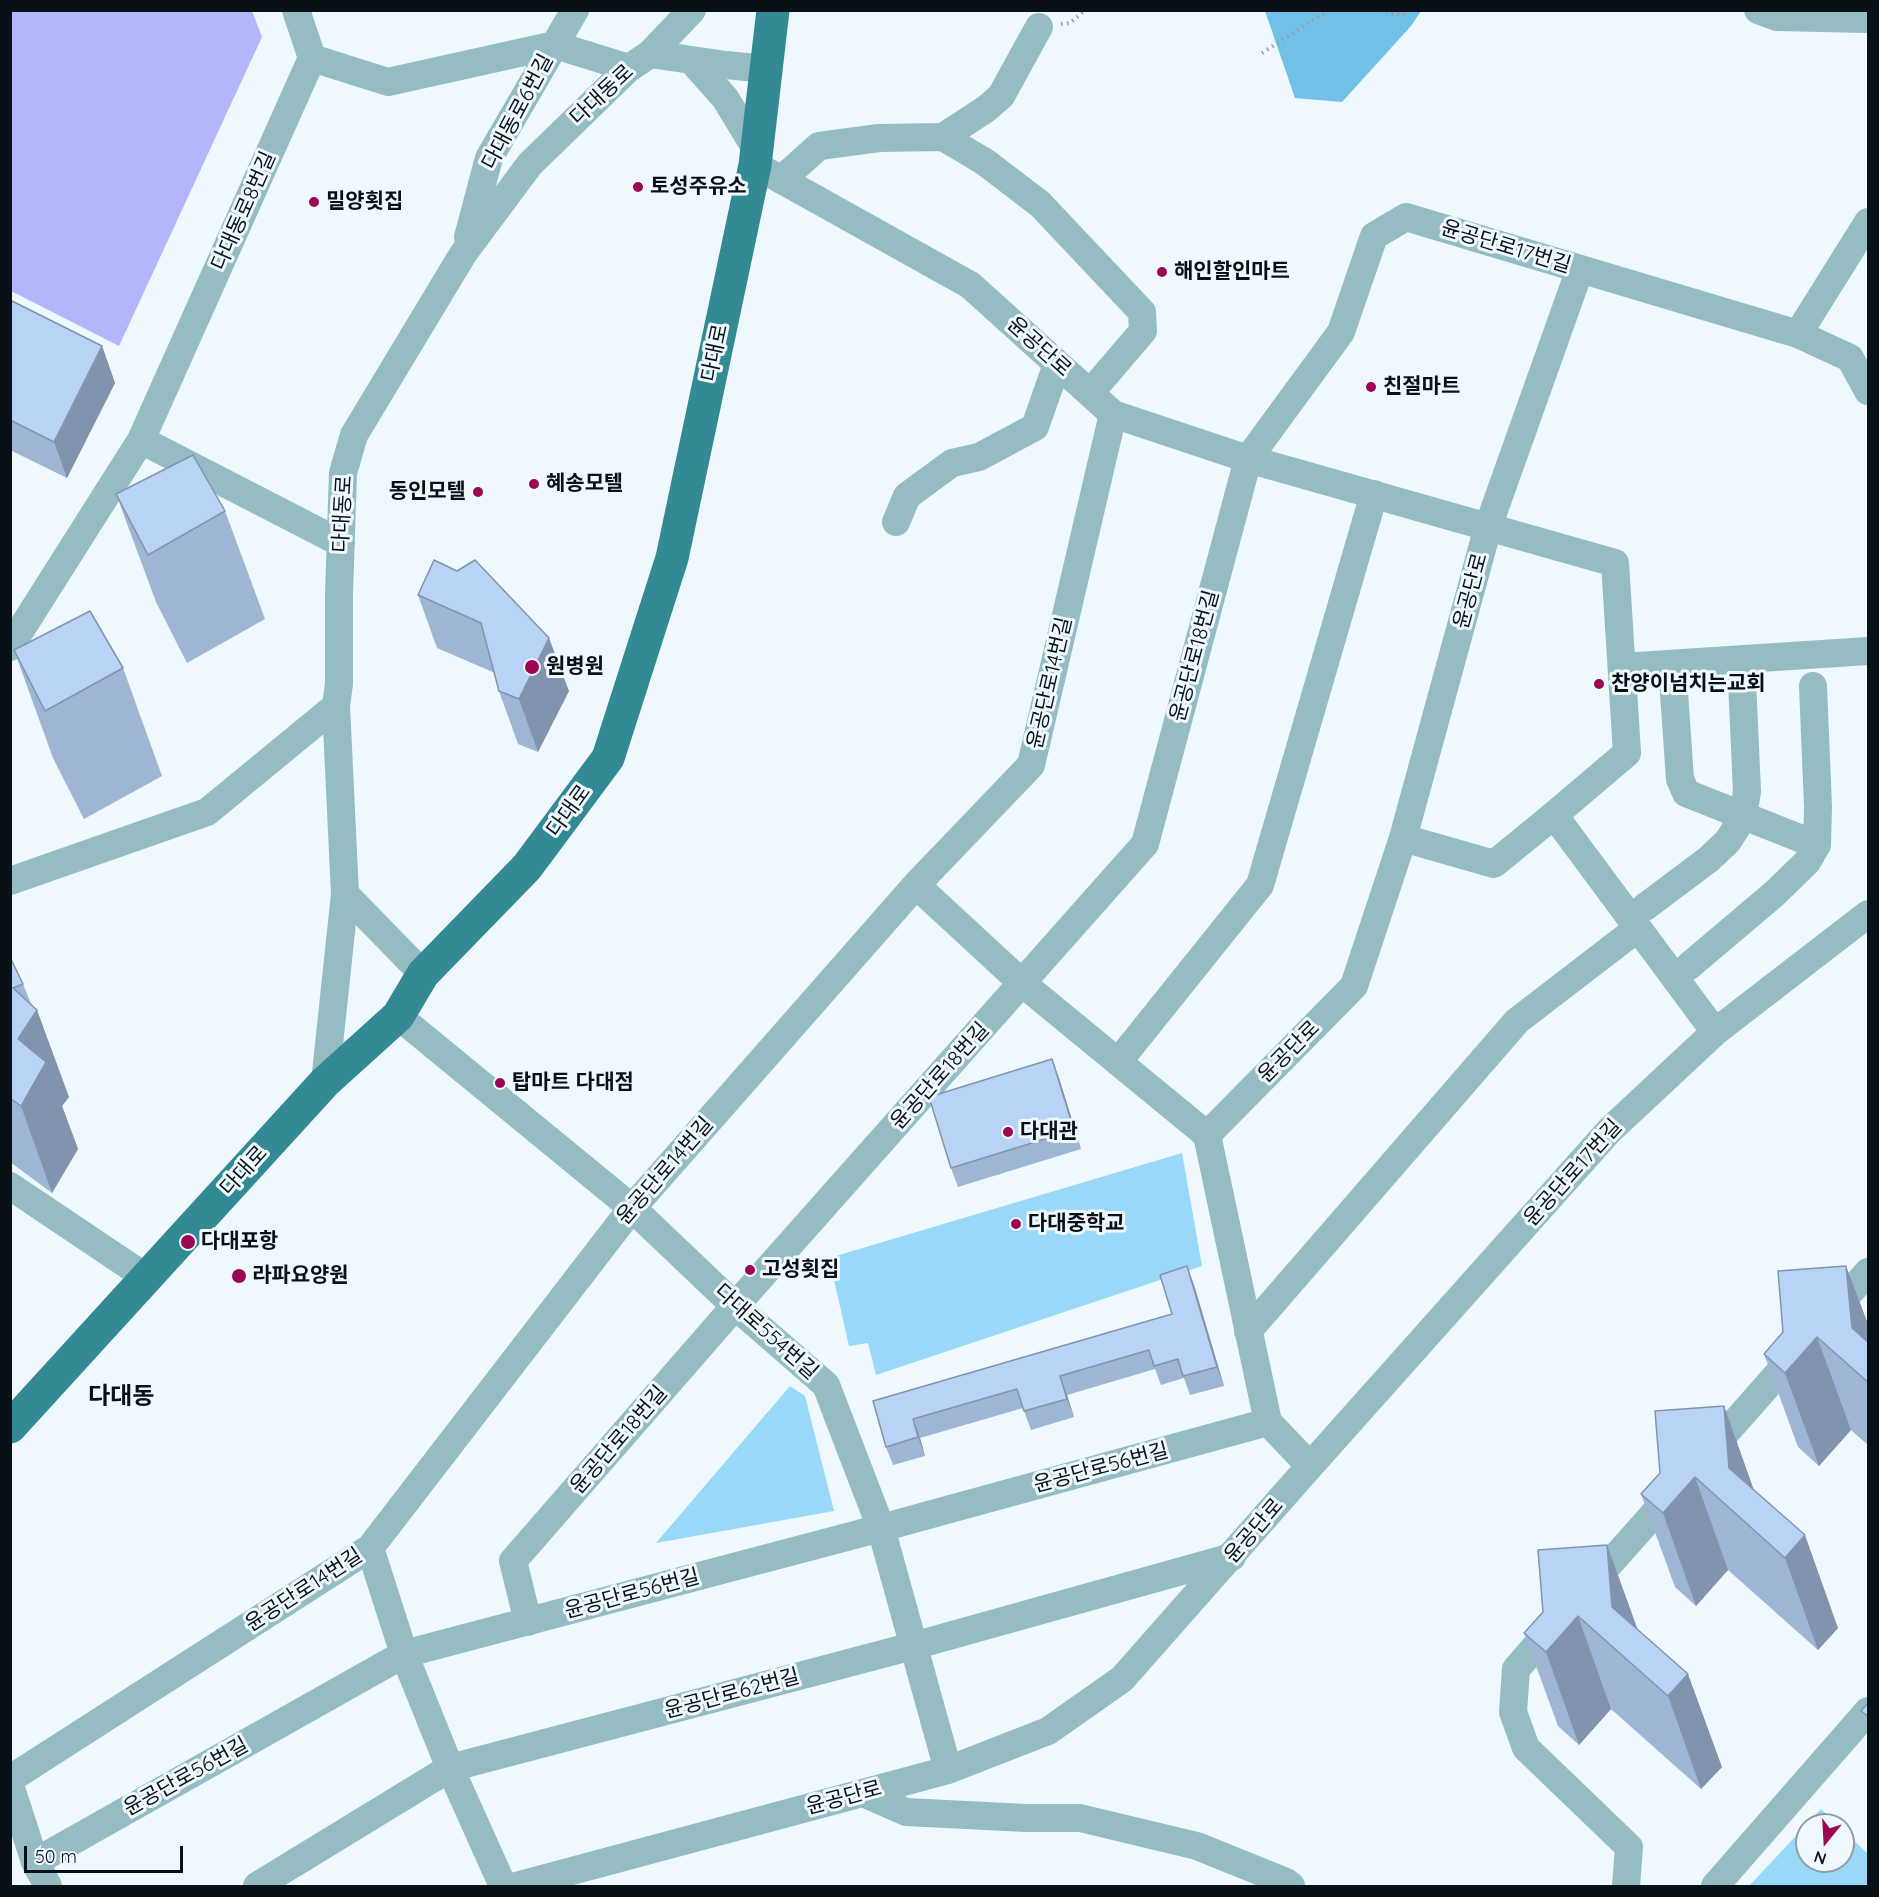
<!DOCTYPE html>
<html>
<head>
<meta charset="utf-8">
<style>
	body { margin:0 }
	#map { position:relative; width:1879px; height:1897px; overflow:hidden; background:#eef8fd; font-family:Quicksand,sans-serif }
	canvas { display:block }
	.frame { position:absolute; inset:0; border:12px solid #091116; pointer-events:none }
	.north { position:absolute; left:1795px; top:1813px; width:60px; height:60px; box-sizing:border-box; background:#eef8fd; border:2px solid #929ca1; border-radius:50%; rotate:198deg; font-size:16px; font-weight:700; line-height:24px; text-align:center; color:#091116 }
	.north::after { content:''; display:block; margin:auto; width:21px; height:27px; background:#9c0653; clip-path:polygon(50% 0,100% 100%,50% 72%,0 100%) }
	.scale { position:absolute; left:24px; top:1846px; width:159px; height:27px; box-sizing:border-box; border:3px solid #091116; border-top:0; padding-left:8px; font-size:18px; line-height:21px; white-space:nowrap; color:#091116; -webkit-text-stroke:4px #eef8fd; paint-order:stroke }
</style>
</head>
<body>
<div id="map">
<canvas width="1879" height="1897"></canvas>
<div class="frame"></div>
<div class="north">N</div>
<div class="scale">50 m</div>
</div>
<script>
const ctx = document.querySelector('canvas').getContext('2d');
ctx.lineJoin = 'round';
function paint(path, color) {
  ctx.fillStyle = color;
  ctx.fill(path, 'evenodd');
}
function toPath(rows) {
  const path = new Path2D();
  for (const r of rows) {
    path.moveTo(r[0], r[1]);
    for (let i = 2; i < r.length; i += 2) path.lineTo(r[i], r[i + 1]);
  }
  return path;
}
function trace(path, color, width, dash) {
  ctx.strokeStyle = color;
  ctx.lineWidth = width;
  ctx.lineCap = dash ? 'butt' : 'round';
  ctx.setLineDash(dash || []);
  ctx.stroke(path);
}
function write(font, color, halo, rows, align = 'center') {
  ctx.font = font + ' Quicksand,"Noto Sans KR",sans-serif';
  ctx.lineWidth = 6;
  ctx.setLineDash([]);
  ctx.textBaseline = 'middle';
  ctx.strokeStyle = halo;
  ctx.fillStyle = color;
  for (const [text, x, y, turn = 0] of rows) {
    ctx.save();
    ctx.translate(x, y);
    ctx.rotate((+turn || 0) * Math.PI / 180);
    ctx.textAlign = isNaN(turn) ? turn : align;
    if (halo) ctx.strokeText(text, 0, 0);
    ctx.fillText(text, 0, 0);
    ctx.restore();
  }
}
const green = toPath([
	[1182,1153,1202,1266,876,1375,868,1343,849,1346,829,1258],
	[790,1386,805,1396,834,1511,656,1543],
	[1821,1809,1838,1825,1807,1825,1807,1861,1843,1861,1843,1830,1868,1854,1868,1886,1749,1886]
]);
const forest = toPath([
	[1265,11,1265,10,1421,11,1411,26,1342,102,1295,98]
]);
const water = toPath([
	[10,11,252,11,262,37,119,346,11,291]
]);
const path = toPath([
	[1374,10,1406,15,1408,10],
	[1061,24,1070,23,1085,10],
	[1262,53,1328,10]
]);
const minor = toPath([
	[296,10,312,58],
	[1758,10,1777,17,1868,19],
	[650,54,726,65,766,69],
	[691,60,725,98,756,149],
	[943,137,986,109,1001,96,1039,27],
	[755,165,970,285,1113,414,1248,459,1615,563,1627,753,1554,815,1494,864,1403,838],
	[781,180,819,146,879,138,943,137,985,162,1040,204,1142,312,1143,331,1090,393],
	[468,237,489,158,575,10],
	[1798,334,1868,222],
	[141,440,341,543],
	[896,522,907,496,952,463,979,457,1035,427,1057,364],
	[10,647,141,440,312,58,388,82,555,45,629,68],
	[1672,664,1680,779,1686,793,1817,845,1807,862,1774,894,1689,966],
	[1622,667,1868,651],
	[1813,686,1818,807,1817,845],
	[1554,815,1715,1032],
	[10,881,207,812,336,706,339,684,339,594,343,473,354,435,463,254,530,164,629,68,650,54,692,10],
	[916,885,1022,983,1207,1135],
	[345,894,423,974],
	[1645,907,1709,859,1728,841,1743,817,1747,791,1741,659],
	[398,1016,632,1208,735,1306,826,1385,881,1528,948,1770],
	[1118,1062,1260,885,1374,494],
	[325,1082,345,894,336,706],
	[1207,1135,1354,986,1403,838,1488,527,1580,269],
	[10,1186,147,1278],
	[1828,1317,1868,1272],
	[1248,1331,1517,1021,1638,928],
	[1707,1454,1799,1350],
	[1310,1466,1609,1131,1715,1032,1868,914],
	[370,1548,404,1654,450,1768,503,1886],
	[1587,1589,1676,1489],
	[528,1622,513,1561,735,1306,1145,844,1248,459,1341,332,1374,236,1406,217,1798,334,1850,358,1868,391],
	[1556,1623,1516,1669,1513,1712,1526,1748,1629,1847,1626,1886],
	[10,1779,370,1548,632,1208,916,885,1031,765,1113,414],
	[10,1785,35,1862,48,1886],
	[863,1793,906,1812,1026,1818,1080,1818,1197,1846,1286,1882,1291,1886],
	[35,1862,404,1654,881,1528,1268,1422],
	[257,1886,450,1768,913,1646,1232,1557],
	[516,1886,948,1770,1048,1731,1122,1679,1310,1466,1268,1422,1207,1135],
	[1715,1886,1868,1711]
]);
const major = toPath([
	[10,1427,325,1082,398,1016,423,974,527,867,608,758,672,558,755,165,773,10]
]);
const wall = toPath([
	[10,300,102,346,115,383,67,478,10,450],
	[116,494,225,511,265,619,187,663,156,602],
	[434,560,569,691,538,752,518,744,499,691,495,673,437,648,418,595],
	[14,650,123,668,162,776,84,819,53,758],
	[10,957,23,984,69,1097,62,1106,78,1149,52,1193,10,1162],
	[1059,1078,1081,1149,958,1187,951,1168],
	[1846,1266,1869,1327,1869,1446,1851,1430,1819,1466,1798,1447,1764,1354],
	[1194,1285,1224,1386,1190,1395,1184,1378,1161,1385,1155,1369,1067,1395,1074,1417,1031,1430,1023,1408,920,1438,925,1456,893,1465,886,1447,873,1401,1172,1314],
	[1724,1406,1754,1491,1838,1628,1818,1650,1728,1570,1696,1606,1675,1587,1641,1494],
	[1607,1545,1638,1630,1722,1767,1701,1789,1611,1709,1579,1745,1558,1726,1524,1633],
	[1869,1702,1869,1731,1861,1711]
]);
const shadedWall = toPath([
	[102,346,115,383,67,478,54,442],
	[549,638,569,691,538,752,519,699],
	[37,1010,69,1097,62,1106,78,1149,52,1193,21,1106,18,1039],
	[1052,1059,1059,1078,1081,1149,1074,1130],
	[1187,1266,1194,1285,1224,1386,1217,1367],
	[1846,1266,1869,1327,1869,1374,1852,1328],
	[1817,1337,1851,1430,1819,1466,1785,1373],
	[1060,1376,1067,1395,1074,1417,1067,1399],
	[1724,1406,1757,1499,1729,1468],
	[913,1419,920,1438,925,1456,918,1437],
	[1695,1477,1728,1570,1696,1606,1663,1513],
	[1805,1535,1838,1628,1818,1650,1785,1558],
	[1607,1545,1640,1637,1612,1607],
	[1578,1616,1611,1709,1579,1745,1546,1652],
	[1688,1674,1722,1767,1701,1789,1668,1696]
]);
const building = toPath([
	[10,300,102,346,54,442,10,420,10,300],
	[193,455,225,511,148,555,116,494,193,455],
	[434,560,457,571,475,560,549,638,519,699,499,691,481,623,418,595,434,560],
	[90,611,123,668,45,711,14,650,90,611],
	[10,957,23,984,13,988,37,1010,18,1039,46,1062,21,1106,10,1098,10,957],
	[1052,1059,1074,1130,951,1168,929,1097,1052,1059],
	[1187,1266,1217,1367,1183,1376,1178,1359,1154,1366,1149,1350,1060,1376,1067,1399,1024,1411,1017,1389,913,1419,918,1437,886,1447,873,1401,1172,1314,1160,1275,1187,1266],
	[1846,1266,1852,1328,1869,1343,1869,1383,1817,1337,1785,1373,1764,1354,1783,1332,1778,1271,1846,1266],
	[1724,1406,1729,1468,1805,1535,1785,1558,1695,1477,1663,1513,1641,1494,1660,1473,1655,1411,1724,1406],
	[1607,1545,1612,1607,1688,1674,1668,1696,1578,1616,1546,1652,1524,1633,1543,1612,1538,1550,1607,1545],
	[1869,1702,1869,1717,1861,1711,1869,1702]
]);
const markers = [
	[638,187,6,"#9c0653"],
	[314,202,6,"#9c0653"],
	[1162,272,6,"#9c0653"],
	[1371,387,6,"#9c0653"],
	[534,484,6,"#9c0653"],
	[478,492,6,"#9c0653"],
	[532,667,8,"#9c0653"],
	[1599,684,6,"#9c0653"],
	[500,1083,6,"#9c0653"],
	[1008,1132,6,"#9c0653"],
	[1016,1224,6,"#9c0653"],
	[188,1242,8,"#9c0653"],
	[750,1270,6,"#9c0653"],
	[239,1276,8,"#9c0653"]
];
const streetNames = [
	["다대동로",602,95,-43],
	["다대동로6번길",518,112,-62],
	["다대동로8번길",244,211,-66],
	["윤공단로17번길",1506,247,17],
	["윤공단로",1039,347,42],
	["다대로",715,353,-78],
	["다대동로",343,514,-87],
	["윤공단로",1471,591,-75],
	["윤공단로18번길",1195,656,-75],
	["윤공단로14번길",1050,683,-77],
	["다대로",569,811,-54],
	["윤공단로",1289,1052,-45],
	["윤공단로18번길",940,1076,-48],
	["다대로",244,1171,-48],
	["윤공단로14번길",665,1171,-49],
	["윤공단로17번길",1573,1173,-48],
	["다대로554번길",766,1332,42],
	["윤공단로18번길",619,1440,-49],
	["윤공단로56번길",1101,1468,-15],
	["윤공단로",1254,1531,-49],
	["윤공단로14번길",304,1590,-33],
	["윤공단로56번길",632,1594,-15],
	["윤공단로62번길",732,1694,-15],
	["윤공단로56번길",186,1777,-29],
	["윤공단로",844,1798,-15]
];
const poiNames = [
	["토성주유소",650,187],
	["밀양횟집",326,202],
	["해인할인마트",1174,272],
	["친절마트",1383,387],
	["혜송모텔",546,484],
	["동인모텔",466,492,"right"],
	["원병원",546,667],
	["찬양이넘치는교회",1611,684],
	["탑마트 다대점",512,1083],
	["다대관",1020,1132],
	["다대중학교",1028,1224],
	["다대포항",201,1242],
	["고성횟집",762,1270],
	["라파요양원",252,1276]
];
const quarterNames = [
	["다대동",121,1397]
];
paint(green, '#99d8f9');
paint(forest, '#70c0e8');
paint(water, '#b4b6fb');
trace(path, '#959ea3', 4, [1.5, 4.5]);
trace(minor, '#94bcc2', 28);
trace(major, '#338a95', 33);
paint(wall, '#9fb5d4');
paint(shadedWall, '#8294ad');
paint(building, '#b9d3f7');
trace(building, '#8294ad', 1.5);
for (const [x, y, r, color] of markers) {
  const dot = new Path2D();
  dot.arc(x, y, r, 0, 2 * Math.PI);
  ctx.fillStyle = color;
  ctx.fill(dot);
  trace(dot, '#eef8fd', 2);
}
write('21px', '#091116', '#eef8fd', streetNames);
write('bold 21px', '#091116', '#eef8fd', poiNames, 'left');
write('bold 24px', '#091116', '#eef8fd', quarterNames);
</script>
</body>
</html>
